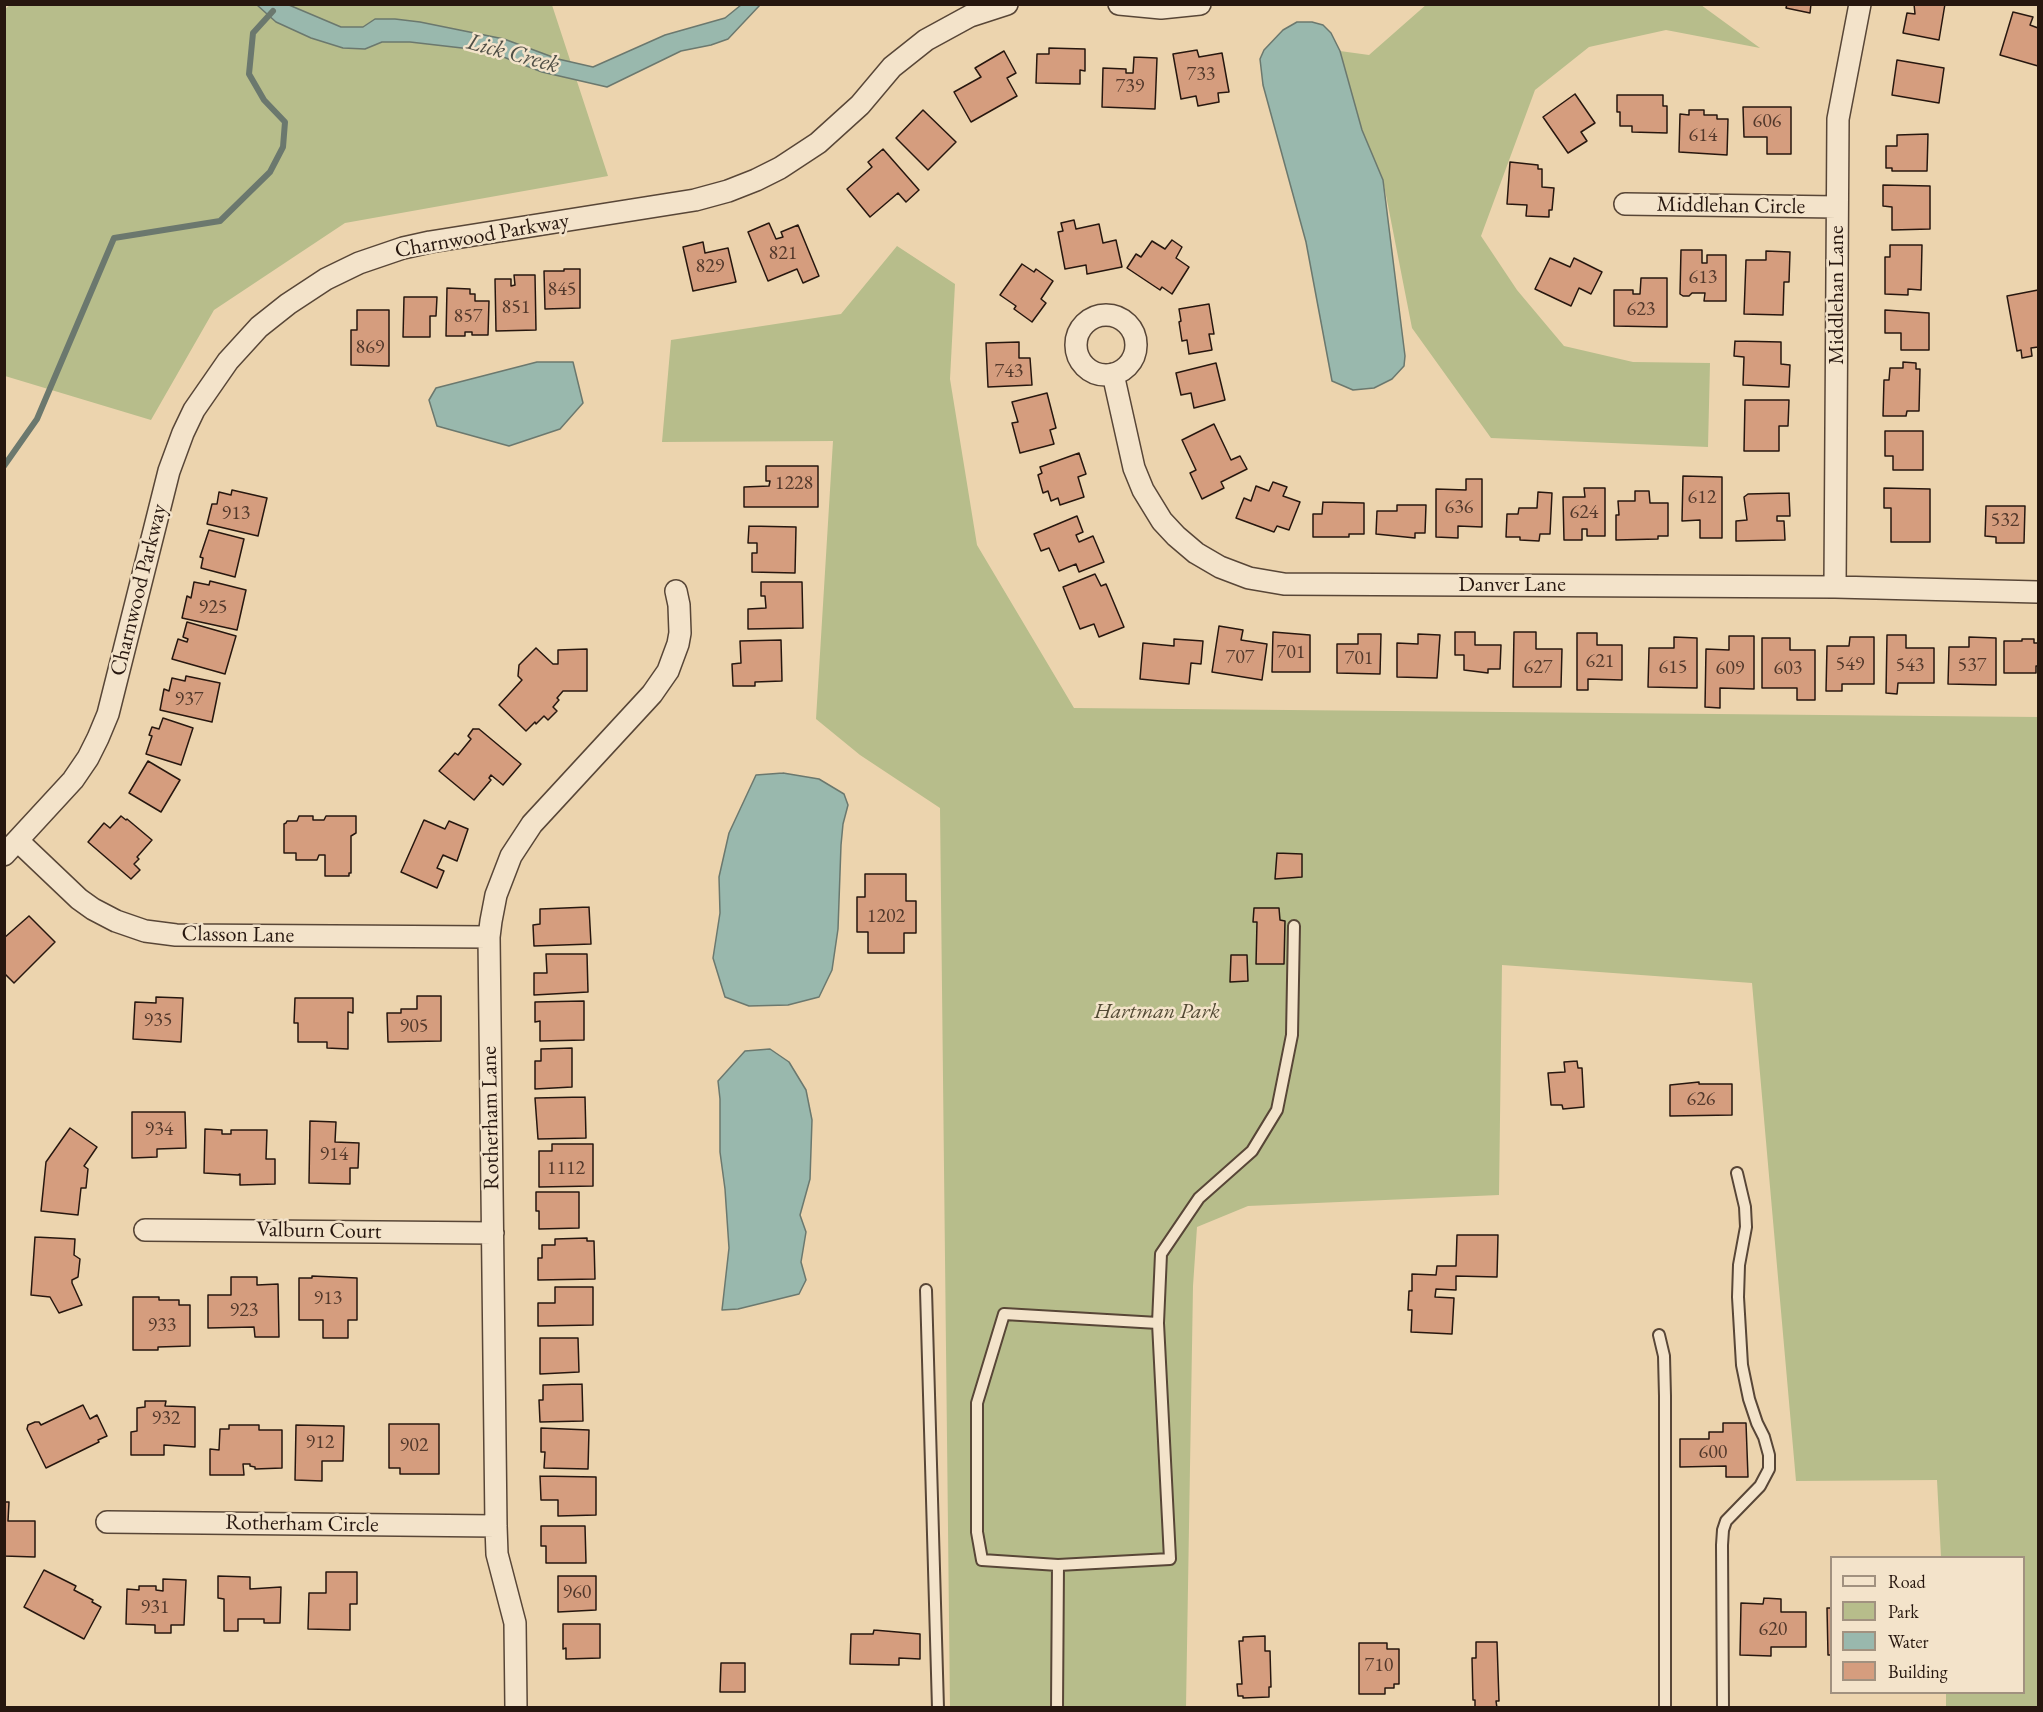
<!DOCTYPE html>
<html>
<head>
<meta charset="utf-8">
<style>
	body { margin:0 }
	#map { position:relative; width:2043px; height:1712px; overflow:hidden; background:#ecd4ae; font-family:"EB Garamond",serif }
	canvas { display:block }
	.frame { position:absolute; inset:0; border:6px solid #27170f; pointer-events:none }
	.legend { position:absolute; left:1830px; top:1556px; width:195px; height:138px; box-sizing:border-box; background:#f3e3ca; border:2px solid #a1917f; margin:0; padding:8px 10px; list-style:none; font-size:18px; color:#27170f }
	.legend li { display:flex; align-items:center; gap:12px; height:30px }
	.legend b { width:30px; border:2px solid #a1917f }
</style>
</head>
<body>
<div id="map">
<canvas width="2043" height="1712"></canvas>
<div class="frame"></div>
<ul class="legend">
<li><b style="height:8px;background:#f3e3ca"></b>Road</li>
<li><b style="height:16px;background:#b7bd8b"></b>Park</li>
<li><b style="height:16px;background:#99b8ad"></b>Water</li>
<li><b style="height:16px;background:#d59d7e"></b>Building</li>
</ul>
</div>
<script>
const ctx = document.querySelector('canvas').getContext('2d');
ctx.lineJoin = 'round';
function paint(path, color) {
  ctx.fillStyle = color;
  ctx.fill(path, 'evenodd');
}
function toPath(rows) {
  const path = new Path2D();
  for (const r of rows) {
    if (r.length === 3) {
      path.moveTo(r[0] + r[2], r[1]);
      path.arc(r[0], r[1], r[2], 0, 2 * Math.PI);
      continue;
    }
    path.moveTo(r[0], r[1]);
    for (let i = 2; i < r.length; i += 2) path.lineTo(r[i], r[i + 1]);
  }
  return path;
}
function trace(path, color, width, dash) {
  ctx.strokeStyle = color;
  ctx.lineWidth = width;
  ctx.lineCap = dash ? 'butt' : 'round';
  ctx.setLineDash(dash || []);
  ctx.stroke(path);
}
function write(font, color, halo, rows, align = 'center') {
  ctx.font = font + ' "EB Garamond",serif';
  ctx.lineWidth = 5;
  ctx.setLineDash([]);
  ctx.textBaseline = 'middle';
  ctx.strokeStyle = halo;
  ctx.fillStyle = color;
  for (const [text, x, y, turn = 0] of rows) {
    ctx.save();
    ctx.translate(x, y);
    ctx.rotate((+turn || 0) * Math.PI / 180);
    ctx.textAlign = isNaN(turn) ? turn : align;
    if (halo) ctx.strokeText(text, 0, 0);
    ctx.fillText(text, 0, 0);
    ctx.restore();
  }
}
const green = toPath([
	[1427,4,1701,5,1760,48,1666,30,1589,47,1535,90,1481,236,1517,290,1564,346,1633,362,1710,363,1708,447,1491,438,1412,328,1383,180,1362,130,1340,51,1369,55],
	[10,5,552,5,608,176,345,223,214,310,151,420,5,376,4,10],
	[897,246,955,284,950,379,977,545,1074,708,2038,717,2038,1707,1946,1707,1946,1693,2024,1692,2024,1558,1941,1557,1937,1480,1796,1481,1752,983,1502,965,1499,1195,1248,1206,1197,1227,1193,1286,1186,1707,950,1707,940,808,860,755,816,719,833,441,662,442,671,340,841,314]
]);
const water = toPath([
	[257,5,289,5,341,27,363,27,375,19,395,19,420,22,504,39,558,59,593,67,665,35,725,18,741,5,760,5,728,39,711,45,681,51,607,87,542,72,488,51,410,42,382,42,365,49,343,48,311,38,276,22,257,5],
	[1297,22,1312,22,1323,25,1331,33,1340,51,1362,130,1383,180,1405,356,1404,366,1392,379,1374,388,1353,390,1332,381,1306,242,1263,85,1260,59,1264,50,1283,30,1297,22],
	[537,362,573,362,583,403,560,429,509,446,437,426,429,400,436,388,537,362],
	[783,773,819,779,844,794,848,805,843,824,841,845,838,929,832,970,819,997,788,1005,749,1006,725,997,713,958,720,913,719,877,729,833,756,775,783,773],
	[770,1049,789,1062,806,1090,812,1120,810,1179,800,1215,806,1232,801,1262,806,1280,799,1294,738,1309,722,1310,729,1248,725,1189,720,1152,720,1099,718,1081,745,1051,770,1049]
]);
const stream = toPath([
	[4,466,37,419,114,238,220,221,270,172,283,147,285,122,264,100,249,74,253,33,273,11]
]);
const building = toPath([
	[1787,4,1811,4,1810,13,1786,8,1787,4],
	[1914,4,1945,4,1939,40,1903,33,1907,13,1915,14,1914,4],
	[2013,12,2033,17,2030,25,2038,28,2038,66,2000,55,2013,12],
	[1049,48,1085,49,1085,71,1080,70,1080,84,1036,83,1037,54,1049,54,1049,48],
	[1197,50,1199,57,1222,53,1229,92,1218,93,1219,102,1198,106,1196,96,1181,99,1173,54,1197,50],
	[1004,51,1016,73,1007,78,1017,96,971,122,954,92,981,77,975,68,1004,51],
	[1134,57,1157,58,1155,109,1102,107,1103,68,1126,69,1126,73,1133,73,1134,57],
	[1897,60,1944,68,1939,103,1892,95,1897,60],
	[1575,94,1595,123,1581,132,1587,141,1568,153,1543,117,1575,94],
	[1617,95,1663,95,1663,106,1667,106,1667,133,1632,132,1632,126,1620,126,1620,112,1617,112,1617,95],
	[1743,107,1791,107,1791,154,1767,154,1767,137,1744,137,1743,107],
	[923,110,956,142,928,170,896,138,923,110],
	[1689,110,1704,110,1704,115,1717,115,1717,119,1728,119,1727,155,1679,152,1680,114,1689,115,1689,110],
	[1928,134,1927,171,1892,171,1892,168,1886,168,1886,146,1897,146,1897,135,1928,134],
	[883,149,919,190,906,202,898,193,870,217,847,189,872,167,868,162,883,149],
	[1510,162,1538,165,1538,169,1542,169,1542,187,1554,188,1552,210,1549,210,1549,217,1526,216,1527,205,1507,204,1510,162],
	[1883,185,1930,186,1930,229,1892,230,1892,207,1883,206,1883,185],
	[1074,220,1076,229,1099,224,1103,243,1116,240,1122,267,1087,274,1086,265,1065,269,1058,232,1063,231,1061,223,1074,220],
	[769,223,776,239,783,237,781,232,798,225,819,276,803,283,797,269,768,281,748,232,769,223],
	[1172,240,1182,247,1176,258,1189,267,1172,294,1162,287,1160,290,1127,268,1136,254,1141,257,1152,241,1165,249,1172,240],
	[703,242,705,253,728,248,736,282,693,291,683,247,703,242],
	[1890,245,1922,245,1921,290,1908,289,1908,295,1885,294,1885,257,1890,257,1890,245],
	[1681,250,1702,250,1702,263,1707,263,1707,255,1726,255,1726,301,1704,301,1705,293,1692,293,1689,296,1683,296,1680,294,1681,250],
	[1766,251,1790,252,1789,282,1784,282,1783,315,1744,314,1746,260,1766,260,1766,251],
	[1550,258,1570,267,1574,258,1602,272,1591,294,1579,288,1571,306,1535,289,1550,258],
	[1022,264,1034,272,1036,269,1053,281,1041,299,1046,303,1032,322,1014,309,1016,306,1000,295,1022,264],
	[564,269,580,269,580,308,545,309,544,271,564,271,564,269],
	[514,275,535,275,536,330,496,331,495,279,511,279,511,286,515,285,514,275],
	[1641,278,1667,278,1667,327,1614,326,1614,290,1633,290,1633,294,1640,294,1641,278],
	[447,288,470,289,470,294,475,294,475,301,489,301,488,335,472,335,472,332,465,332,465,336,446,336,447,288],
	[2038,290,2038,347,2031,348,2032,356,2022,358,2021,350,2017,351,2007,296,2038,290],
	[404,297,437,297,436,316,430,316,430,337,403,337,404,297],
	[1209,304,1214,334,1209,334,1212,350,1189,354,1187,340,1182,341,1179,322,1181,321,1179,309,1209,304],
	[357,310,389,310,389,366,351,365,351,330,357,330,357,310],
	[1885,310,1929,313,1929,350,1901,350,1901,333,1885,333,1885,310],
	[1735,341,1781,342,1781,364,1790,365,1789,387,1743,385,1744,357,1734,356,1735,341],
	[1019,342,1019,358,1030,358,1032,385,988,387,986,343,1019,342],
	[1903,362,1916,363,1916,369,1920,369,1919,411,1907,411,1906,416,1883,416,1884,380,1889,380,1890,368,1903,368,1903,362],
	[1216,363,1225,400,1194,408,1191,393,1181,395,1176,373,1216,363],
	[1047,393,1056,428,1050,430,1054,444,1020,453,1012,423,1018,422,1012,402,1047,393],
	[1745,400,1789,400,1788,426,1779,426,1779,451,1744,451,1745,400],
	[1214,424,1231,460,1240,456,1247,469,1221,482,1224,488,1202,499,1190,473,1196,470,1182,440,1214,424],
	[1885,431,1923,431,1923,470,1893,470,1893,456,1885,456,1885,431],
	[1079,453,1086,474,1078,477,1084,497,1060,505,1058,498,1051,501,1048,491,1043,493,1038,475,1042,473,1040,467,1079,453],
	[766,466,818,466,818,507,744,507,744,487,769,486,770,481,766,481,766,466],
	[1683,476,1722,477,1722,538,1700,538,1700,520,1682,521,1683,476],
	[1466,479,1482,479,1482,527,1458,526,1458,538,1436,537,1436,489,1466,490,1466,479],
	[1273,482,1287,487,1283,496,1300,502,1289,530,1277,526,1274,532,1236,518,1244,498,1251,501,1256,486,1269,491,1273,482],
	[1584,488,1605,488,1605,536,1587,536,1587,529,1582,529,1582,540,1564,540,1563,497,1585,497,1584,488],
	[1884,488,1930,489,1930,542,1891,542,1891,508,1884,508,1884,488],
	[232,490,267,498,258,536,207,524,212,504,217,504,219,492,231,495,232,490],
	[1635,491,1649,491,1650,503,1668,503,1668,536,1658,536,1658,539,1616,540,1616,515,1619,515,1618,501,1635,501,1635,491],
	[1538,492,1552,493,1550,534,1540,534,1539,541,1520,540,1520,537,1506,537,1507,514,1518,514,1519,508,1537,508,1538,492],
	[1789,493,1790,516,1777,516,1777,521,1784,521,1785,540,1736,541,1736,521,1747,520,1744,497,1748,494,1789,493],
	[1323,502,1364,503,1364,534,1349,534,1349,537,1313,537,1313,514,1322,514,1323,502],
	[1397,505,1426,505,1425,533,1415,533,1415,538,1376,534,1377,511,1397,511,1397,505],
	[1986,506,2025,506,2024,543,1996,543,1996,537,1985,536,1986,506],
	[1077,516,1083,532,1076,535,1079,542,1093,536,1104,562,1079,572,1076,564,1059,571,1049,548,1041,551,1034,534,1077,516],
	[749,526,796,527,795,573,752,572,752,553,757,553,757,543,748,543,749,526],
	[209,530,244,539,235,577,201,568,203,558,200,557,209,530],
	[1095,574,1101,586,1106,584,1124,627,1099,637,1094,624,1080,629,1063,587,1095,574],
	[210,581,246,590,237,630,182,618,187,596,191,598,194,582,209,585,210,581],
	[761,582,802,582,803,628,748,629,748,609,766,608,765,596,761,596,761,582],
	[187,622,236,636,225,674,172,659,178,639,187,642,188,639,183,637,187,622],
	[1219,626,1243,630,1241,640,1267,644,1262,680,1212,672,1219,626],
	[1273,632,1310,635,1310,672,1272,672,1273,632],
	[1455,632,1475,632,1475,645,1501,645,1500,669,1488,669,1488,673,1464,670,1464,655,1455,655,1455,632],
	[1514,632,1536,632,1536,649,1562,649,1561,687,1513,687,1514,632],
	[1577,633,1597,633,1597,645,1622,645,1622,680,1588,679,1588,690,1577,690,1577,633],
	[1358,634,1381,634,1380,674,1337,673,1337,644,1358,644,1358,634],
	[1418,634,1440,635,1437,678,1397,677,1397,643,1418,644,1418,634],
	[1887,635,1906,635,1906,648,1934,648,1934,683,1898,683,1897,694,1886,693,1887,635],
	[1729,636,1754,636,1754,689,1720,688,1720,708,1705,707,1706,649,1729,650,1729,636],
	[1674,637,1697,638,1697,688,1648,687,1649,648,1674,648,1674,637],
	[1850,637,1874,637,1874,684,1842,684,1842,691,1826,691,1827,646,1849,646,1850,637],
	[1969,637,1996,638,1996,685,1948,684,1949,647,1969,647,1969,637],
	[1762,638,1790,638,1790,650,1815,650,1815,700,1797,700,1797,688,1762,688,1762,638],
	[1174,639,1203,641,1201,664,1191,663,1189,684,1140,679,1143,643,1174,646,1174,639],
	[2022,639,2034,639,2034,643,2038,643,2038,666,2036,666,2036,673,2004,673,2004,641,2022,641,2022,639],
	[781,640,782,681,755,682,755,686,733,686,732,664,741,663,740,641,781,640],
	[536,648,553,664,558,664,558,650,587,649,587,691,563,691,557,698,559,700,553,707,557,711,548,720,544,716,536,724,535,722,526,731,499,705,522,680,518,676,519,665,536,648],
	[186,676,220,683,212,722,160,710,164,689,169,691,172,678,185,681,186,676],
	[163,718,193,728,181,765,146,754,152,736,149,735,152,727,159,729,163,718],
	[473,729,479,729,521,764,503,785,491,775,489,778,491,780,474,800,439,771,455,753,458,755,471,739,468,736,473,729],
	[148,761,180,780,161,812,129,793,148,761],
	[121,816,126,820,127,819,152,840,137,857,139,859,134,864,140,870,131,879,88,842,104,823,110,828,121,816],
	[299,816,313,816,313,820,324,820,326,816,356,816,356,833,351,836,351,873,349,873,349,876,325,876,325,855,319,855,317,860,296,860,296,853,284,853,284,824,286,823,287,821,297,821,299,816],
	[424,820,445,829,449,821,468,829,457,861,443,855,437,868,444,871,437,888,401,872,424,820],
	[1277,853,1302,854,1302,877,1275,879,1277,853],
	[865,874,906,874,906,901,916,901,916,933,904,933,904,953,868,953,868,932,857,932,857,897,865,897,865,874],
	[589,907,591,944,534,946,533,925,540,924,540,909,589,907],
	[1254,908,1279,908,1280,920,1285,921,1284,964,1256,964,1257,922,1253,922,1254,908],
	[29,916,55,942,14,983,4,973,4,938,29,916],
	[546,954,587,954,588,992,534,995,534,973,547,973,546,954],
	[1231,955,1247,955,1248,981,1230,982,1231,955],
	[417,996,441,996,441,1041,388,1042,387,1013,401,1013,401,1009,417,1009,417,996],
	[156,997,183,998,181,1042,133,1039,135,1002,156,1003,156,997],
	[295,998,353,998,353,1013,348,1012,348,1049,327,1048,327,1042,298,1042,298,1023,294,1023,295,998],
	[584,1001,584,1040,540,1041,540,1021,535,1022,535,1002,584,1001],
	[572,1048,572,1087,535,1089,535,1061,541,1061,541,1049,572,1048],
	[1577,1061,1578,1068,1582,1068,1584,1107,1563,1109,1562,1105,1551,1105,1548,1073,1565,1072,1564,1062,1577,1061],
	[1699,1082,1699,1084,1732,1084,1732,1115,1670,1116,1670,1085,1699,1082],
	[585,1097,586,1138,538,1139,535,1098,585,1097],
	[132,1112,185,1112,186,1148,157,1149,157,1157,132,1158,132,1112],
	[310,1121,336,1122,335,1142,359,1143,358,1168,350,1168,350,1184,309,1183,310,1121],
	[70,1128,97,1147,84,1166,88,1169,86,1188,81,1188,78,1215,41,1211,46,1162,70,1128],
	[205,1129,222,1130,222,1134,231,1134,231,1130,267,1130,266,1159,275,1159,275,1184,240,1185,240,1174,238,1175,204,1173,205,1129],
	[552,1144,593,1144,593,1186,539,1187,539,1151,552,1151,552,1144],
	[536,1192,579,1192,579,1228,539,1229,539,1211,536,1211,536,1192],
	[1457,1235,1498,1235,1497,1277,1456,1276,1456,1290,1436,1289,1435,1297,1454,1298,1452,1334,1411,1332,1412,1310,1408,1310,1409,1291,1412,1291,1412,1274,1436,1275,1437,1266,1456,1266,1457,1235],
	[35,1237,75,1239,74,1255,80,1259,78,1277,72,1280,72,1283,82,1305,59,1313,50,1297,31,1295,35,1237],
	[587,1238,587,1241,594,1241,595,1279,538,1280,538,1258,542,1258,542,1245,555,1245,555,1239,587,1238],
	[312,1276,357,1278,357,1320,348,1320,348,1338,323,1338,323,1320,299,1320,299,1278,312,1278,312,1276],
	[231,1277,257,1277,257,1285,278,1284,279,1337,255,1337,254,1327,208,1328,208,1295,231,1295,231,1277],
	[555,1287,593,1287,593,1325,538,1326,538,1303,555,1303,555,1287],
	[133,1297,159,1297,159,1300,179,1300,179,1305,190,1305,190,1346,158,1347,158,1350,133,1350,133,1297],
	[540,1338,578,1338,579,1372,540,1374,540,1338],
	[582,1384,583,1421,540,1422,539,1400,543,1400,543,1385,582,1384],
	[145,1401,166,1401,165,1406,195,1407,195,1447,164,1445,164,1455,131,1455,131,1432,137,1431,137,1408,145,1407,145,1401],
	[83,1405,90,1419,97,1415,107,1436,98,1440,99,1442,46,1468,27,1429,28,1425,35,1422,39,1422,41,1425,83,1405],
	[1723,1423,1746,1423,1748,1477,1726,1477,1726,1466,1680,1467,1680,1439,1709,1439,1709,1432,1723,1432,1723,1423],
	[389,1424,439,1424,439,1474,400,1474,400,1468,389,1468,389,1424],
	[229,1425,259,1425,259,1430,282,1430,282,1468,255,1469,255,1467,250,1466,250,1464,243,1464,244,1475,210,1475,210,1449,219,1450,220,1429,229,1429,229,1425],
	[296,1425,344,1426,343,1461,322,1461,322,1481,295,1480,296,1425],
	[541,1428,589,1430,588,1469,544,1468,545,1452,541,1452,541,1428],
	[540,1476,596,1477,596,1515,558,1516,558,1500,541,1500,540,1476],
	[4,1502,9,1502,8,1521,35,1521,35,1557,4,1556,4,1502],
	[541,1526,585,1526,586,1563,546,1563,546,1546,541,1546,541,1526],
	[44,1570,76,1586,74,1590,93,1600,92,1602,101,1607,84,1639,24,1607,44,1570],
	[326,1572,357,1572,357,1604,350,1604,350,1630,308,1629,309,1593,326,1593,326,1572],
	[218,1576,250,1577,250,1589,281,1587,280,1623,264,1623,264,1619,238,1619,238,1631,224,1631,224,1599,218,1598,218,1576],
	[558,1576,596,1576,596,1610,558,1612,558,1576],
	[163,1579,186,1580,184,1625,171,1625,171,1633,155,1633,155,1625,126,1624,127,1589,139,1590,139,1586,156,1586,156,1590,163,1591,163,1579],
	[1764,1598,1781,1599,1781,1612,1806,1612,1806,1647,1771,1647,1771,1656,1740,1655,1741,1603,1763,1604,1764,1598],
	[1827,1608,1832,1608,1832,1655,1828,1655,1827,1608],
	[563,1624,600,1624,600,1658,566,1659,566,1648,563,1649,563,1624],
	[874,1630,920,1634,920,1659,899,1658,899,1665,850,1664,851,1634,873,1634,874,1630],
	[1265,1636,1265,1651,1270,1651,1271,1687,1269,1687,1269,1697,1243,1698,1243,1696,1238,1696,1237,1684,1242,1684,1239,1641,1243,1641,1243,1637,1265,1636],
	[1476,1642,1497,1642,1499,1701,1496,1701,1497,1708,1475,1708,1475,1700,1473,1700,1472,1658,1476,1658,1476,1642],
	[1359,1643,1387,1643,1387,1649,1399,1649,1399,1684,1394,1684,1394,1688,1385,1688,1385,1694,1359,1694,1359,1643],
	[721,1663,745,1663,745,1692,720,1692,721,1663]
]);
const lane = toPath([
	[926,1290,938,1708],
	[1004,1314,1158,1323,1170,1559,1058,1565,982,1560,977,1532,977,1403,1004,1314],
	[1158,1323,1161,1254,1199,1198,1252,1151,1277,1110,1292,1035,1294,926],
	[1659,1335,1664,1356,1665,1396,1665,1708],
	[1057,1708,1058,1565],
	[1723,1708,1722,1545,1723,1530,1726,1521,1760,1486,1769,1469,1769,1455,1764,1437,1757,1423,1749,1399,1742,1365,1738,1297,1739,1265,1746,1227,1745,1207,1737,1173]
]);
const street = toPath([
	[1119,4,1161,8,1200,4],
	[1625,204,1837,207],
	[1106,345,30],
	[1113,374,1134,468,1143,490,1162,521,1176,536,1196,553,1220,567,1249,578,1284,584,1835,587,2038,592],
	[1835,587,1838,119,1860,4],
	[18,841,79,899,93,909,116,921,145,931,176,935,489,937],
	[4,855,73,780,88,758,98,738,108,714,169,471,183,433,194,410,228,361,259,327,288,304,326,279,359,263,403,248,430,242,695,200,728,191,756,180,780,168,818,143,860,105,892,67,926,40,970,16,1007,4],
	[145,1230,493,1233],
	[107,1522,496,1526],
	[516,1708,515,1623,497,1554,496,1526,489,937,491,921,496,895,511,856,532,824,652,694,668,671,678,644,680,633,679,605,676,591]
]);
const numberNames = [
	["733",1201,75],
	["739",1130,87],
	["606",1767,122],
	["614",1703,136],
	["821",783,254],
	["829",710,267],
	["613",1703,278],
	["845",562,290],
	["851",516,308],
	["623",1641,310],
	["857",468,317],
	["869",370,348],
	["743",1009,372],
	["1228",794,484],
	["612",1702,498],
	["636",1459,508],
	["624",1584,513],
	["913",236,514],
	["532",2005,521],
	["925",213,608],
	["701",1291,653],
	["707",1240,658],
	["701",1359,659],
	["621",1600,662],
	["549",1850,665],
	["543",1910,666],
	["537",1972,666],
	["627",1538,668],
	["615",1673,668],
	["609",1730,669],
	["603",1788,669],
	["937",189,700],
	["1202",886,917],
	["935",158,1021],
	["905",414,1027],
	["626",1701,1100],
	["934",159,1130],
	["914",334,1155],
	["1112",566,1169],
	["913",328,1299],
	["923",244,1311],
	["933",162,1326],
	["932",166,1419],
	["912",320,1443],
	["902",414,1446],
	["600",1713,1453],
	["960",577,1593],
	["931",155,1608],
	["620",1773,1630],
	["710",1379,1666]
];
const streetNames = [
	["Middlehan Circle",1731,206,1],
	["Charnwood Parkway",482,236,-10],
	["Middlehan Lane",1837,295,-90],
	["Danver Lane",1512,585],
	["Charnwood Parkway",139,590,-76],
	["Classon Lane",238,935,1],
	["Rotherham Lane",491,1118,-91],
	["Valburn Court",319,1231,1],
	["Rotherham Circle",302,1524,1]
];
const parkNames = [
	["Hartman Park",1157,1012]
];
const waterNames = [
	["Lick Creek",513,54,15]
];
paint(green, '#b7bd8b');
paint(water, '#99b8ad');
trace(water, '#6b786e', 1.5);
trace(stream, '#6b786e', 6);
paint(building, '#d59d7e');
trace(building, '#27170f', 1.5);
trace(lane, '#584637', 14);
trace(street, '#584637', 24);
trace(lane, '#f3e3ca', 10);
trace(street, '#f3e3ca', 21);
write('20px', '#52382b', null, numberNames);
write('22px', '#27170f', '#f3e3ca', streetNames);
write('italic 22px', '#524934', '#f3e3ca', parkNames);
write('italic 24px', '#4f4f46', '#f3e3ca', waterNames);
</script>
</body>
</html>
